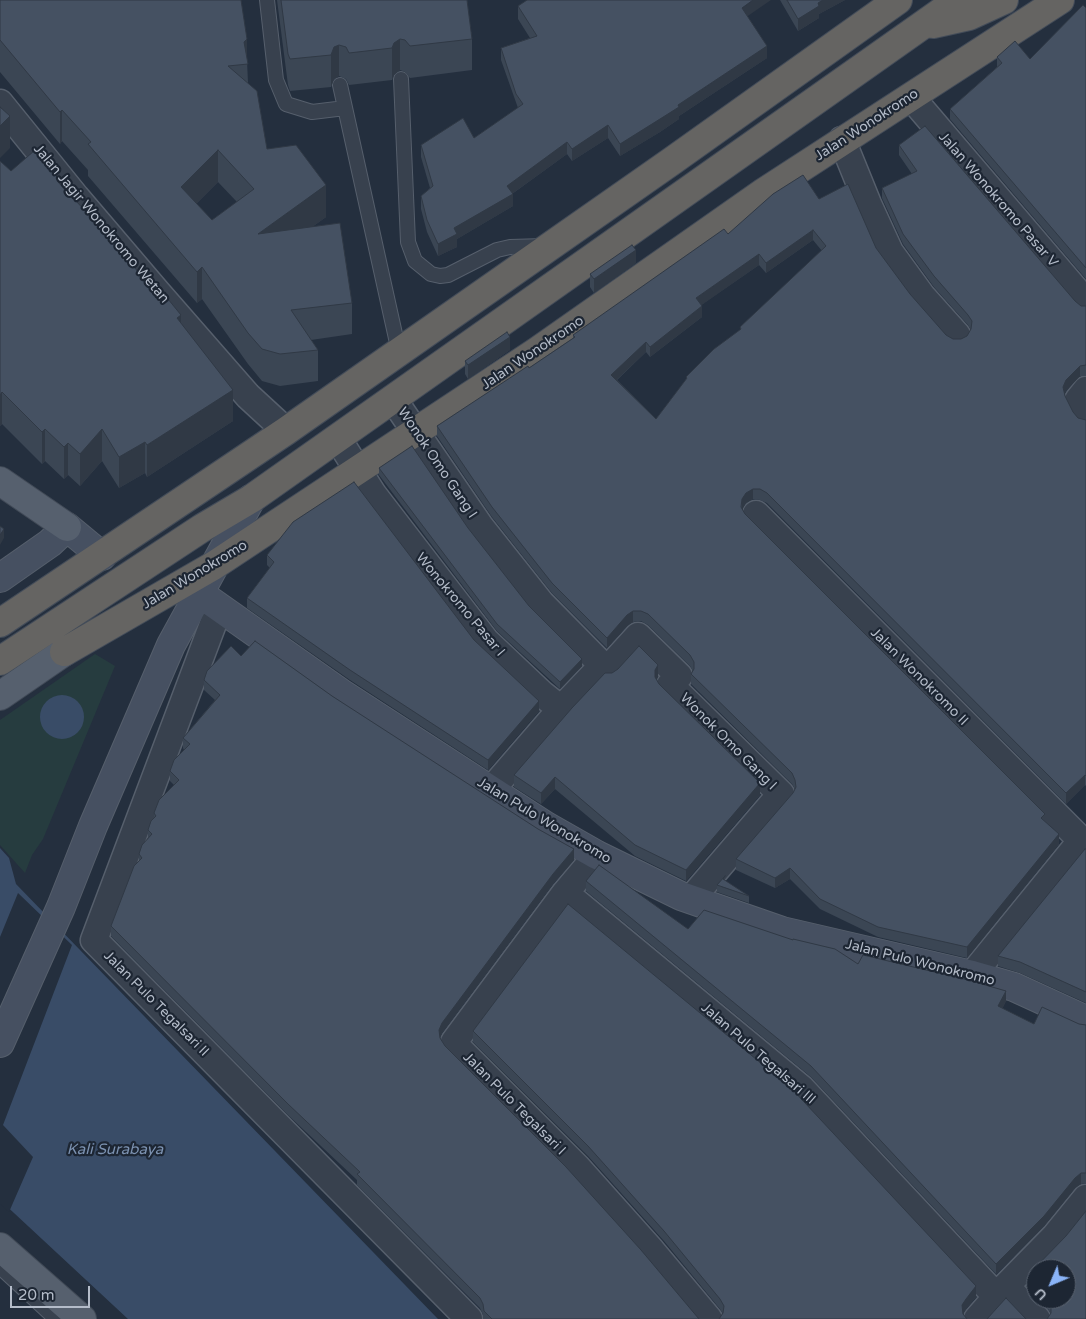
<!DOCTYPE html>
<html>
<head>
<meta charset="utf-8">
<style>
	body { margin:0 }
	#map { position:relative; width:1086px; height:1319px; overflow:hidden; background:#242f3e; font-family:"Varela Round",sans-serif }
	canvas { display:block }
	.north { position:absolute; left:1026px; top:1259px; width:50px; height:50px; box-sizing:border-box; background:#1d2633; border:1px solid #59626f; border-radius:50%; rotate:225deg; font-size:14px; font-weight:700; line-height:20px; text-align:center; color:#b4bcc9 }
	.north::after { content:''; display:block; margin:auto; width:18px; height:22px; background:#8ab4f8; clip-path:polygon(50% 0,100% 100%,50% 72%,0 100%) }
	.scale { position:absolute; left:10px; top:1286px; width:80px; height:22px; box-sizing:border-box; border:2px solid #b4bcc9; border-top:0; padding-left:6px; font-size:15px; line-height:18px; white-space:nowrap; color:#b4bcc9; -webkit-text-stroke:4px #1d2633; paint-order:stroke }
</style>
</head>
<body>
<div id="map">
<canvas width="1086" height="1319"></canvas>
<div class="north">U</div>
<div class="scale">20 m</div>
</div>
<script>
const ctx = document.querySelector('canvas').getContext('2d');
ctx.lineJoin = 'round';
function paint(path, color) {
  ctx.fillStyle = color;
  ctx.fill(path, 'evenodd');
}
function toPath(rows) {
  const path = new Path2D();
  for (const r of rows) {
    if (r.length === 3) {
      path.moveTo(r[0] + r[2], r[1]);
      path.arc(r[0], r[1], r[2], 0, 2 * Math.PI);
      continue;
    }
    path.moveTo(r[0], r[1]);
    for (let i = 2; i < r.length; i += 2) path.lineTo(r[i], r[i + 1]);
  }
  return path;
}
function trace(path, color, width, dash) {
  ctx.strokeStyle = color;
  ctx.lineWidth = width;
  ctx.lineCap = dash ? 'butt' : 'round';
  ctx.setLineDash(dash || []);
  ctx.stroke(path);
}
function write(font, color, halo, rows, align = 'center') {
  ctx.font = font + ' "Varela Round",sans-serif';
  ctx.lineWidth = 4.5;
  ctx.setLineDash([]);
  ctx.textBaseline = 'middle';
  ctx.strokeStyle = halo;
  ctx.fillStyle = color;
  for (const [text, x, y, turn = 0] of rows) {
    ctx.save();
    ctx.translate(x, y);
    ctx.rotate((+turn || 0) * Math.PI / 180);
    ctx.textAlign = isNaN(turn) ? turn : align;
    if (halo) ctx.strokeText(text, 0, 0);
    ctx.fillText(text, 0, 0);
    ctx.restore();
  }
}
const green = toPath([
	[95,654,115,666,43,839,32,855,25,873,0,845,0,720]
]);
const water = toPath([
	[62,717,22],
	[0,848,9,858,16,884,438,1319,128,1319,0,1200]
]);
const pier = toPath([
	[18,893,72,945,3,1125,33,1157,9,1212,0,1204,0,937]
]);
const service = toPath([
	[267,0,276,80,286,104,312,112,345,108],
	[401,79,408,242,415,261,431,274,440,276,448,275,497,250,510,247,544,246],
	[340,85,399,352],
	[0,1267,56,1319]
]);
const minor = toPath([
	[911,97,1086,302],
	[0,103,76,197,157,292,248,396,286,431],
	[842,140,868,204,890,252,922,296,957,335],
	[1086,390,1078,400,1086,416],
	[393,399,480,526,541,603,607,670,638,636,679,676,670,685,781,794,691,899],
	[338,439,373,494,486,641,542,694,561,709,603,665],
	[756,514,1086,845],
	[219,608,94,940,469,1319],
	[491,790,561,709],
	[597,855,565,893,454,1042,456,1046,577,1167,652,1251,709,1319],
	[565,893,801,1088,997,1297],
	[972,975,1081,841],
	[1006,1286,1037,1319],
	[977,1319,1006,1286,1055,1236,1086,1198]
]);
const secondary = toPath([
	[0,578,50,543,67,527,102,556],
	[199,593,341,693,546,826,597,855,681,896,782,931,972,975,1014,987,1086,1020],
	[0,1043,61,907,93,826,171,645,251,499]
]);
const primary = toPath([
	[0,481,67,527],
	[0,696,64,652],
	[0,1247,82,1319]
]);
const trunk = toPath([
	[933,24,969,16,1004,0],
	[0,623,286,431,672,161,898,0],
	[64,652,213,566,536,352,764,192,1060,0],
	[0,661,202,528,251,499,958,0]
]);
const wall = toPath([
	[0,0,247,60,248,83,267,149,326,217,312,227,352,303,352,334,311,340,318,350,318,381,280,386,262,381,248,364,202,299,197,303,88,176,88,170,62,141,60,144,0,72],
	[218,182,237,202,212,220,196,204],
	[277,0,467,0,472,39,472,70,410,78,405,72,400,70,394,75,392,80,349,85,346,79,339,76,334,79,331,87,290,91,288,85],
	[780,0,845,0,819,14,819,18,798,31],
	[518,6,747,16,767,58,679,116,679,119,660,132,620,156,608,138,572,161,567,154,512,194,513,206,457,239,457,247,438,256,427,232,421,209,421,196,430,188,421,157,421,145,474,138,518,108,501,60,501,48,530,38,518,19],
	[1086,8,1086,279,950,119,950,109,997,67,997,57,1030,59],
	[899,145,1075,301,1081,306,1086,306,1086,376,1080,376,1066,391,1064,395,1073,412,1078,418,1086,420,1086,786,1085,785,1066,804,767,503,760,500,753,499,746,503,742,509,745,514,1045,821,1059,844,967,958,878,937,820,909,790,879,775,888,736,870,736,859,793,793,795,789,792,784,691,684,691,674,693,671,690,666,648,625,641,621,633,622,627,626,607,648,552,593,492,517,437,436,437,426,529,368,573,338,573,335,728,234,819,199,876,248,910,294,946,335,953,339,961,339,967,336,971,330,968,325,934,287,903,244,882,198,882,188,912,174,899,155],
	[813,240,822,251,740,327,740,330,686,377,686,380,656,419,617,380,646,352,650,357,702,317,701,305,759,265,766,273],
	[0,161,11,171,59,184,147,283,181,323,233,421,147,477,145,473,119,488,102,461,80,486,68,475,64,479,45,461,42,464,2,424,0,426],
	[636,263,594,293,590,287,590,274],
	[510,350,468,379,465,374,465,361],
	[379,468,529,606,582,666,560,689,497,631,379,475],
	[267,555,474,640,539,711,488,770,350,680,247,608,247,598,270,568,267,565],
	[241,656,332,696,574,860,553,884,442,1033,440,1038,445,1046,699,1319,483,1319,483,1315,480,1308,357,1185,357,1180,288,1115,111,936,111,926,139,861,139,854,148,839,148,830,154,818,154,813,174,785,170,781,170,771,184,750,183,748,183,738,215,700,204,690,204,680],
	[658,677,657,679,659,684,760,795,686,881,635,856,555,789,541,804,514,787,514,775],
	[1086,849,1086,1003,1020,973,998,966,998,956],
	[586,881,688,929,858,964,1006,1001,1002,1009,1034,1024,1079,1024,1086,1025,1086,1183,1081,1184,1075,1188,1044,1226,996,1274,811,1077,586,891],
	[717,885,749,896,749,903,717,892],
	[473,1031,976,1297,966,1309,963,1314,723,1314,720,1309,664,1241,588,1156,473,1042],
	[1086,1211,1086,1319,1047,1319,1051,1314,1048,1309,1039,1299,1066,1299,1066,1269,1036,1269,1036,1296,1027,1286,1027,1276,1066,1236]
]);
const shadedWall = toPath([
	[753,0,771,0,742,20,742,8],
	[823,0,845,0,819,14,819,18,798,31,798,19,818,3],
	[247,39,247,64,244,42],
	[400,39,400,70,394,75,392,80,392,48,394,43],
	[339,45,339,76,334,79,331,87,331,55,334,47],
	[767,46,767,58,679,116,679,119,660,132,620,156,620,144,678,105],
	[62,110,62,141,60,144,60,112],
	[10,116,10,148,0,158,0,126],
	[608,125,608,138,572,161,572,149],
	[567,142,567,154,509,196,513,194,513,206,457,239,457,247,438,256,438,244,454,228,507,186],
	[218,150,218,182,181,219,181,187],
	[326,185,326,217,258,266,258,234],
	[813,230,813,240,766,273,766,263],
	[636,250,636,263,594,293,594,279],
	[759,254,759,265,696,309,696,298],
	[202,267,202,299,197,303,197,272],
	[702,306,702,317,650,357,650,347],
	[181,315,181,347,177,318],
	[510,337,510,350,468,379,468,365],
	[646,342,646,352,611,385,611,375],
	[1080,366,1080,376,1066,391,1063,398,1063,387,1066,380],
	[233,390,233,421,147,477,147,445],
	[2,392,2,424,0,426,0,395],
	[45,429,45,461,42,464,42,432],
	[102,429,102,461,80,486,80,454],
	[145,442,145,473,119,488,119,457],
	[68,443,68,475,64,479,64,447],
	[753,489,753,499,746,503,742,510,742,499,746,493],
	[4,529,4,538,0,545,0,535],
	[633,611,633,622,627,626,607,648,607,638,627,615],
	[582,659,582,666,560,689,560,682],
	[658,665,658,677,655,682,655,670],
	[539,701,539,711,488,770,488,760],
	[1085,775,1085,785,1066,804,1066,793],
	[555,777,555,789,541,804,541,793],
	[760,783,760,795,686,881,686,870],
	[1059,834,1059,844,967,958,967,947],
	[574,849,574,860,553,884,442,1033,439,1040,439,1030,442,1023,553,874],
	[790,868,790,879,775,888,775,878],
	[1006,991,1006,1001,998,1017,998,1006],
	[1081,1173,1081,1184,1075,1188,1044,1226,996,1274,996,1264,1075,1178],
	[976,1286,976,1297,966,1309,962,1316,962,1305,966,1299]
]);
const building = toPath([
	[0,0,241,0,247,39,244,42,248,64,228,66,257,91,267,149,296,145,326,185,258,234,340,223,352,303,291,310,318,350,280,354,262,349,248,333,202,267,197,272,88,144,91,142,62,110,60,112,0,40,0,0],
	[218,150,254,189,212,220,181,187,218,150],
	[281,0,467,0,472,39,410,46,405,40,400,39,394,43,392,48,349,53,346,47,339,45,334,47,331,55,290,59,288,54,281,0],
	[527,0,753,0,742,8,767,46,678,105,679,107,660,119,620,144,608,125,572,149,567,142,507,186,513,194,454,228,457,234,438,244,427,220,421,196,433,186,421,145,463,118,474,138,523,104,516,94,501,48,537,36,518,6,527,0],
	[787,0,823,0,818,3,819,6,798,19,787,0],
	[1083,5,1086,8,1086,268,950,109,1002,63,997,57,1015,41,1030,59,1083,5],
	[0,107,10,116,0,126,0,107],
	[925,126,1075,301,1081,306,1086,306,1086,365,1080,366,1066,380,1063,387,1065,396,1073,412,1078,418,1086,420,1086,776,1085,775,1066,793,767,493,760,489,753,489,746,493,742,499,741,507,745,514,1045,814,1041,818,1059,834,967,947,878,927,820,899,790,868,775,878,736,859,793,793,796,787,795,780,792,773,691,674,694,669,694,662,690,655,648,614,641,611,633,611,627,615,607,638,552,583,492,507,437,426,528,366,529,368,575,337,573,335,724,229,728,234,773,194,803,175,819,199,848,184,876,248,910,294,946,335,953,339,961,339,967,336,971,329,972,321,968,315,934,276,903,234,882,188,917,171,899,145,925,126],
	[813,230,826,246,740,327,741,329,714,349,686,377,687,378,656,419,611,375,646,342,650,347,702,306,696,298,759,254,766,263,813,230],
	[34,151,59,179,57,181,110,237,147,283,149,281,165,302,168,299,181,315,177,318,233,390,147,445,145,442,119,457,102,429,80,454,68,443,64,447,45,429,42,432,2,392,0,395,0,161,11,171,34,151],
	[632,245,636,250,594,279,590,274,632,245],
	[507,332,510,337,468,365,465,361,507,332],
	[412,446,468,528,529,606,582,659,560,682,497,624,379,468,412,446],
	[354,482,474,640,539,701,488,760,350,670,247,598,274,562,267,555,293,522,354,482],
	[0,526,4,529,0,535,0,526],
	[255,641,332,696,538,829,574,849,553,874,442,1023,439,1030,440,1038,445,1046,566,1167,641,1250,699,1319,492,1319,484,1311,483,1304,480,1298,357,1174,360,1172,288,1104,111,926,134,866,142,858,139,854,142,845,152,834,148,830,151,821,156,816,154,813,159,800,179,780,170,771,174,760,190,744,183,738,220,695,204,680,207,671,231,646,241,656,255,641],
	[639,646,658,665,655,670,655,677,659,684,760,783,686,870,635,845,555,777,541,793,514,775,572,708,605,673,612,673,618,669,639,646],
	[1085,849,1086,849,1086,992,1020,962,998,956,1085,849],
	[599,865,688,929,704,910,793,940,793,939,835,949,858,964,863,955,968,980,1006,991,998,1006,1034,1024,1042,1007,1079,1024,1086,1025,1086,1173,1081,1173,1075,1178,1044,1216,996,1264,811,1066,586,881,599,865],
	[725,876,723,879,749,896,717,885,725,876],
	[568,904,791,1088,976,1286,966,1299,962,1305,963,1314,967,1319,719,1319,723,1313,724,1306,720,1299,664,1231,588,1146,473,1031,568,904],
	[1086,1211,1086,1319,1047,1319,1051,1313,1051,1305,1048,1299,1066,1299,1066,1269,1036,1269,1036,1286,1027,1276,1066,1236,1086,1211],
	[1006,1298,1026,1319,987,1319,1006,1298]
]);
const streetNames = [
	["Jalan Wonokromo",867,125,-33],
	["Jalan Wonokromo Pasar V",998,200,49],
	["Jalan Jagir Wonokromo Wetan",101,224,50],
	["Jalan Wonokromo",533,353,-34],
	["Wonok Omo Gang I",437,463,56],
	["Jalan Wonokromo",195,575,-31],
	["Wonokromo Pasar I",460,605,50],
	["Jalan Wonokromo II",919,677,45],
	["Wonok Omo Gang I",728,742,45],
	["Jalan Pulo Wonokromo",544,821,31],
	["Jalan Pulo Wonokromo",920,963,14],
	["Jalan Pulo Tegalsari II",156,1004,45],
	["Jalan Pulo Tegalsari III",758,1054,41],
	["Jalan Pulo Tegalsari I",514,1104,45]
];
const waterNames = [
	["Kali Surabaya",115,1150]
];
paint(green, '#263c3f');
paint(water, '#394c67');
paint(pier, '#242f3e');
trace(service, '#565f6c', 16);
trace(minor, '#565f6c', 29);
trace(secondary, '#565f6c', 30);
trace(primary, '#414a57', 30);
trace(trunk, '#434c59', 30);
trace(service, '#38414e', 14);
trace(minor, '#38414e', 26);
trace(secondary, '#465061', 28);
trace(primary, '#56606e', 28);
trace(trunk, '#656462', 28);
paint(wall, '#3b4654');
paint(shadedWall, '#303945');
paint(building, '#455162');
trace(building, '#303945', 1);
write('14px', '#b4bcc9', '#1d2633', streetNames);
write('italic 15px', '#7c92b1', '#1d2633', waterNames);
</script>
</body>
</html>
